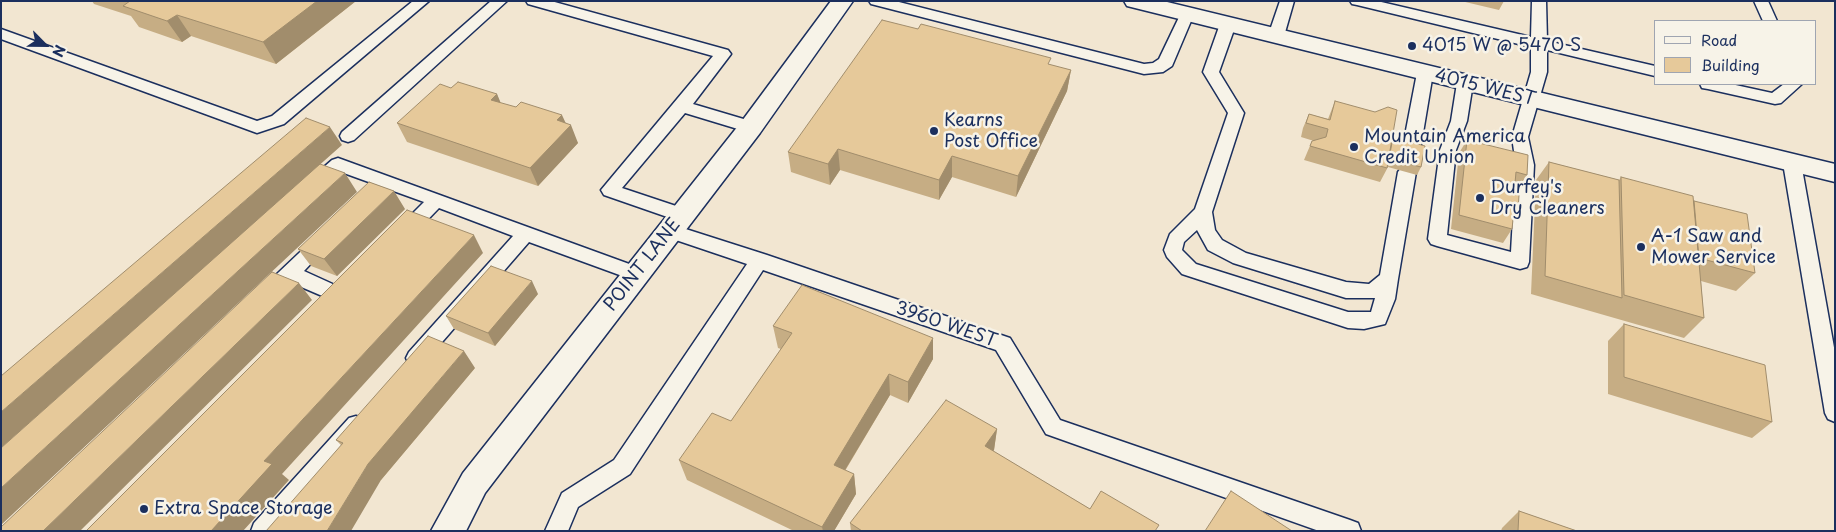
<!DOCTYPE html>
<style>
body{margin:0}
#map{position:relative;width:1836px;height:532px;overflow:hidden;background:#f2e6d1;font-family:"Playpen Sans",sans-serif}
canvas{display:block}
.frame{position:absolute;inset:0;border:2px solid #1b2f5e;pointer-events:none}
.legend{position:absolute;left:1654px;top:20px;width:162px;height:65px;box-sizing:border-box;background:#f7f3e8;border:1px solid #9fa5b1;margin:0;padding:6px 9px;list-style:none;font-size:15px;color:#1b2f5e}
.legend li{display:flex;align-items:center;gap:10px;height:25px}
.legend b{width:25px;border:1px solid #9fa5b1}
.north{position:absolute;left:20px;top:20px;width:50px;height:50px;-webkit-text-stroke:4px #f7f3e8;paint-order:stroke;rotate:113deg;font-size:14px;font-weight:700;line-height:20px;text-align:center;color:#1b2f5e}
.north::after{content:'';display:block;margin:auto;width:18px;height:22px;background:#1b2f5e;clip-path:polygon(50% 0,100% 100%,50% 72%,0 100%)}
</style>
<div id="map">
<canvas width="1836" height="532"></canvas>
<div class="frame"></div>
<ul class="legend">
<li><b style="height:6px;background:#f7f3e8"></b>Road</li>
<li><b style="height:14px;background:#e6c99a"></b>Building</li>
</ul>
<div class="north">N</div>
</div>
<script>
const ctx = document.querySelector('canvas').getContext('2d');
ctx.lineJoin = 'round';
const shape = rows => new Path2D(rows.map(r => 'M' + r).join(''));
function strokePath(path, color, width, dash) { ctx.strokeStyle = color; ctx.lineWidth = width; ctx.lineCap = dash ? 'butt' : 'round'; ctx.setLineDash(dash || []); ctx.stroke(path); }
function fillPath(path, color) { ctx.fillStyle = color; ctx.fill(path, 'evenodd'); }
function write(font, color, halo, rows, align = 'center') {
  ctx.font = font + ' "Playpen Sans",sans-serif'; ctx.lineWidth = 5; ctx.setLineDash([]); ctx.textBaseline = 'middle'; ctx.strokeStyle = halo; ctx.fillStyle = color; for (const [text, x, y, turn = 0] of rows) {
    ctx.save(); ctx.translate(x, y); ctx.rotate((+turn || 0) * Math.PI / 180); ctx.textAlign = isNaN(turn) ? turn : align; if (halo) ctx.strokeText(text, 0, 0); ctx.fillText(text, 0, 0); ctx.restore();
  }
}
const service = shape([
 [413,1,429,1,284,124,257,133,1,39,1,29,257,121,272,116,413,1],
 [491,1,507,1,354,140,348,142,342,140,340,136,342,132,491,1],
 [526,1,551,1,728,50,731,54,728,58,693,104,757,123,759,127,757,131,751,133,685,113,622,188,688,210,691,215,688,220,682,222,676,220,604,195,601,190,713,56,528,4,526,1],
 [869,1,895,1,1144,64,1153,63,1159,59,1182,11,1192,11,1194,14,1172,66,1163,72,1144,74,871,4,869,1],
 [1280,1,1294,1,1284,36,1281,39,1276,41,1271,39,1268,36,1280,1],
 [1350,1,1377,1,1531,37,1532,1,1546,1,1547,41,1655,66,1655,76,1547,50,1547,72,1528,137,1534,165,1529,262,1527,267,1520,269,1437,246,1431,244,1428,239,1440,150,1451,121,1457,83,1459,79,1465,78,1471,79,1473,83,1467,121,1456,150,1447,235,1511,252,1516,165,1512,137,1531,72,1531,47,1357,5,1352,4,1350,1],
 [1754,1,1768,1,1777,21,1763,21,1754,1],
 [1228,19,1233,21,1236,24,1219,72,1244,113,1212,212,1215,230,1222,240,1246,253,1346,282,1369,284,1380,275,1398,172,1401,168,1407,166,1413,168,1416,172,1398,279,1395,299,1385,324,1364,329,1348,328,1182,274,1167,257,1164,250,1170,234,1195,209,1228,113,1203,72,1220,24,1223,21,1228,19],
 [1197,230,1208,250,1233,263,1346,298,1375,298,1371,312,1348,312,1196,264,1182,250,1184,242,1197,230],
 [1425,68,1431,69,1433,73,1420,151,1417,155,1411,157,1405,155,1402,151,1417,73,1419,69,1425,68],
 [1700,84,1731,84,1772,93,1784,84,1802,84,1781,103,1775,104,1708,89,1702,88,1700,84],
 [1792,157,1798,159,1801,163,1835,353,1835,422,1828,419,1825,413,1783,163,1786,159,1792,157],
 [338,158,643,269,645,274,643,279,636,281,529,242,423,364,416,366,409,364,406,358,409,352,513,236,439,208,410,238,404,240,398,238,395,233,398,228,424,202,341,172,320,191,314,192,308,191,305,186,308,181,332,160,338,158],
 [670,224,767,255,1010,338,1060,420,1350,520,1358,523,1361,531,1319,531,1046,434,996,350,763,270,630,474,578,507,568,531,545,531,562,493,614,460,747,264,664,236,661,231,664,226,670,224],
 [323,234,329,236,332,241,304,271,348,291,351,296,348,301,341,304,292,283,274,300,267,303,260,300,257,295,260,290,317,236,323,234],
 [356,416,363,418,367,425,363,432,277,531,251,531,254,523,349,418,356,416]
]);
const minor = shape([
 [831,1,853,1,760,133,485,493,466,531,431,531,463,473,742,121,831,1]
]);
const tertiary = shape([
 [1124,1,1163,1,1835,164,1835,182,1127,6,1124,1]
]);
const wall = shape([
 [92,1,356,1,276,64,191,36,182,42,139,27,131,16,94,4],
 [1461,1,1504,1,1499,10],
 [1050,65,1071,70,1067,91,1016,197,952,177,939,200,840,170,830,185,791,172,788,152],
 [451,88,497,94,500,103,565,123,578,143,538,186,407,142,397,123],
 [1335,101,1393,137,1421,167,1417,175,1388,167,1380,182,1304,160,1312,141,1314,141,1301,137,1303,128,1309,114,1328,119],
 [1467,140,1527,175,1518,189,1514,188,1514,194,1518,212,1513,219,1512,229,1503,243,1451,229,1459,153],
 [1549,162,1619,180,1621,177,1694,201,1755,273,1736,291,1701,281,1704,318,1684,338,1531,294,1536,180],
 [405,209,337,276,311,266,298,249],
 [538,294,495,346,454,329,446,316],
 [1624,324,1772,422,1752,438,1608,394,1608,341],
 [773,326,933,359,908,403,890,395,845,471,854,474,856,494,834,531,794,531,687,480,679,460,731,421,781,349,778,348],
 [475,368,381,480,341,445,336,440],
 [997,429,994,450,993,451,1090,509,1156,531,851,531,850,523],
 [1519,511,1577,531,1501,531,1502,528]
]);
const shadedWall = shape([
 [317,1,356,1,276,64,263,42],
 [177,15,191,36,182,42,167,21],
 [1071,70,1067,91,1016,197,1018,176],
 [497,94,505,113,491,100],
 [562,115,568,128,571,125,578,143,538,186,530,168,557,120],
 [330,127,342,145,1,448,1,412],
 [838,149,840,170,830,185,828,164],
 [952,156,952,177,939,200,939,180],
 [345,173,357,192,1,525,1,488],
 [394,191,405,209,337,276,324,259],
 [474,235,483,253,282,474,289,480,243,531,211,531,264,461],
 [532,281,538,294,495,346,488,333],
 [299,283,312,300,80,531,43,531],
 [933,338,933,359,908,403,908,382],
 [464,351,475,368,381,480,351,531,327,531,368,464],
 [889,374,890,395,836,485,834,465],
 [997,429,994,450,983,466,985,446],
 [854,474,856,494,834,531,823,531,822,527]
]);
const building = shape([
 [130,1,317,1,263,42,177,15,167,21,123,6,130,1],
 [882,20,918,29,921,24,1051,58,1048,64,1071,70,1018,176,952,156,939,180,838,149,828,164,788,152,882,20],
 [458,82,497,94,491,100,516,107,521,102,562,115,557,120,571,125,530,168,397,123,440,84,451,88,458,82],
 [1335,101,1375,112,1388,107,1397,110,1387,168,1310,146,1312,141,1326,137,1328,129,1306,123,1309,114,1330,120,1335,101],
 [306,118,330,127,1,412,1,376,306,118],
 [1393,137,1425,146,1421,167,1389,159,1393,137],
 [1467,140,1528,155,1527,175,1516,172,1514,194,1519,195,1518,212,1514,210,1512,229,1459,215,1467,140],
 [1549,162,1619,180,1622,298,1545,276,1549,162],
 [320,164,345,173,1,488,1,448,320,164],
 [1621,177,1693,196,1704,318,1624,295,1621,177],
 [369,182,394,191,324,259,298,249,369,182],
 [1694,201,1747,214,1755,273,1699,258,1694,201],
 [407,210,474,235,264,461,272,464,211,531,86,531,407,210],
 [491,266,532,281,488,333,446,316,491,266],
 [272,272,299,283,43,531,1,531,1,527,272,272],
 [802,285,933,338,908,382,889,374,834,465,854,474,822,527,679,460,712,413,731,421,792,333,773,326,802,285],
 [1624,324,1765,365,1772,422,1624,377,1624,324],
 [428,336,464,351,368,464,327,531,266,531,343,443,336,440,428,336],
 [946,400,997,429,985,446,1090,509,1101,491,1159,525,1155,531,862,531,850,523,946,400],
 [1231,491,1292,531,1205,531,1231,491],
 [1519,511,1577,531,1518,531,1519,511]
]);
const markers = [
 [1412,46,5,"#1b2f5e"],
 [934,131,5,"#1b2f5e"],
 [1354,147,5,"#1b2f5e"],
 [1480,198,5,"#1b2f5e"],
 [1641,247,5,"#1b2f5e"],
 [144,509,5,"#1b2f5e"]
];
const poiNames = [
 ["4015 W @ 5470 S",1422,46],
 ["Kearns",944,121],
 ["Post Office",944,142],
 ["Mountain America",1364,137],
 ["Credit Union",1364,158],
 ["Durfey's",1490,188],
 ["Dry Cleaners",1490,209],
 ["A-1 Saw and",1651,237],
 ["Mower Service",1651,258],
 ["Extra Space Storage",154,509]
];
const streetNames = [
 ["4015 WEST",1485,88,14],
 ["POINT LANE",643,265,-52],
 ["3960 WEST",946,325,19]
];
strokePath(service, '#1b2f5e', 3);
strokePath(minor, '#1b2f5e', 3);
strokePath(tertiary, '#1b2f5e', 3);
fillPath(service, '#f7f3e8');
fillPath(minor, '#f7f3e8');
fillPath(tertiary, '#f7f3e8');
fillPath(wall, '#c6ad84');
fillPath(shadedWall, '#a18d6c');
fillPath(building, '#e6c99a');
strokePath(building, '#a18d6c', 1);
for (const [x, y, r, color] of markers) { const dot = new Path2D(); dot.arc(x, y, r, 0, 2 * Math.PI); ctx.fillStyle = color; ctx.fill(dot); strokePath(dot, '#f7f3e8', 2); }
write('18px', '#1b2f5e', '#f7f3e8', poiNames, 'left');
write('18px', '#1b2f5e', '#f7f3e8', streetNames);
</script>
